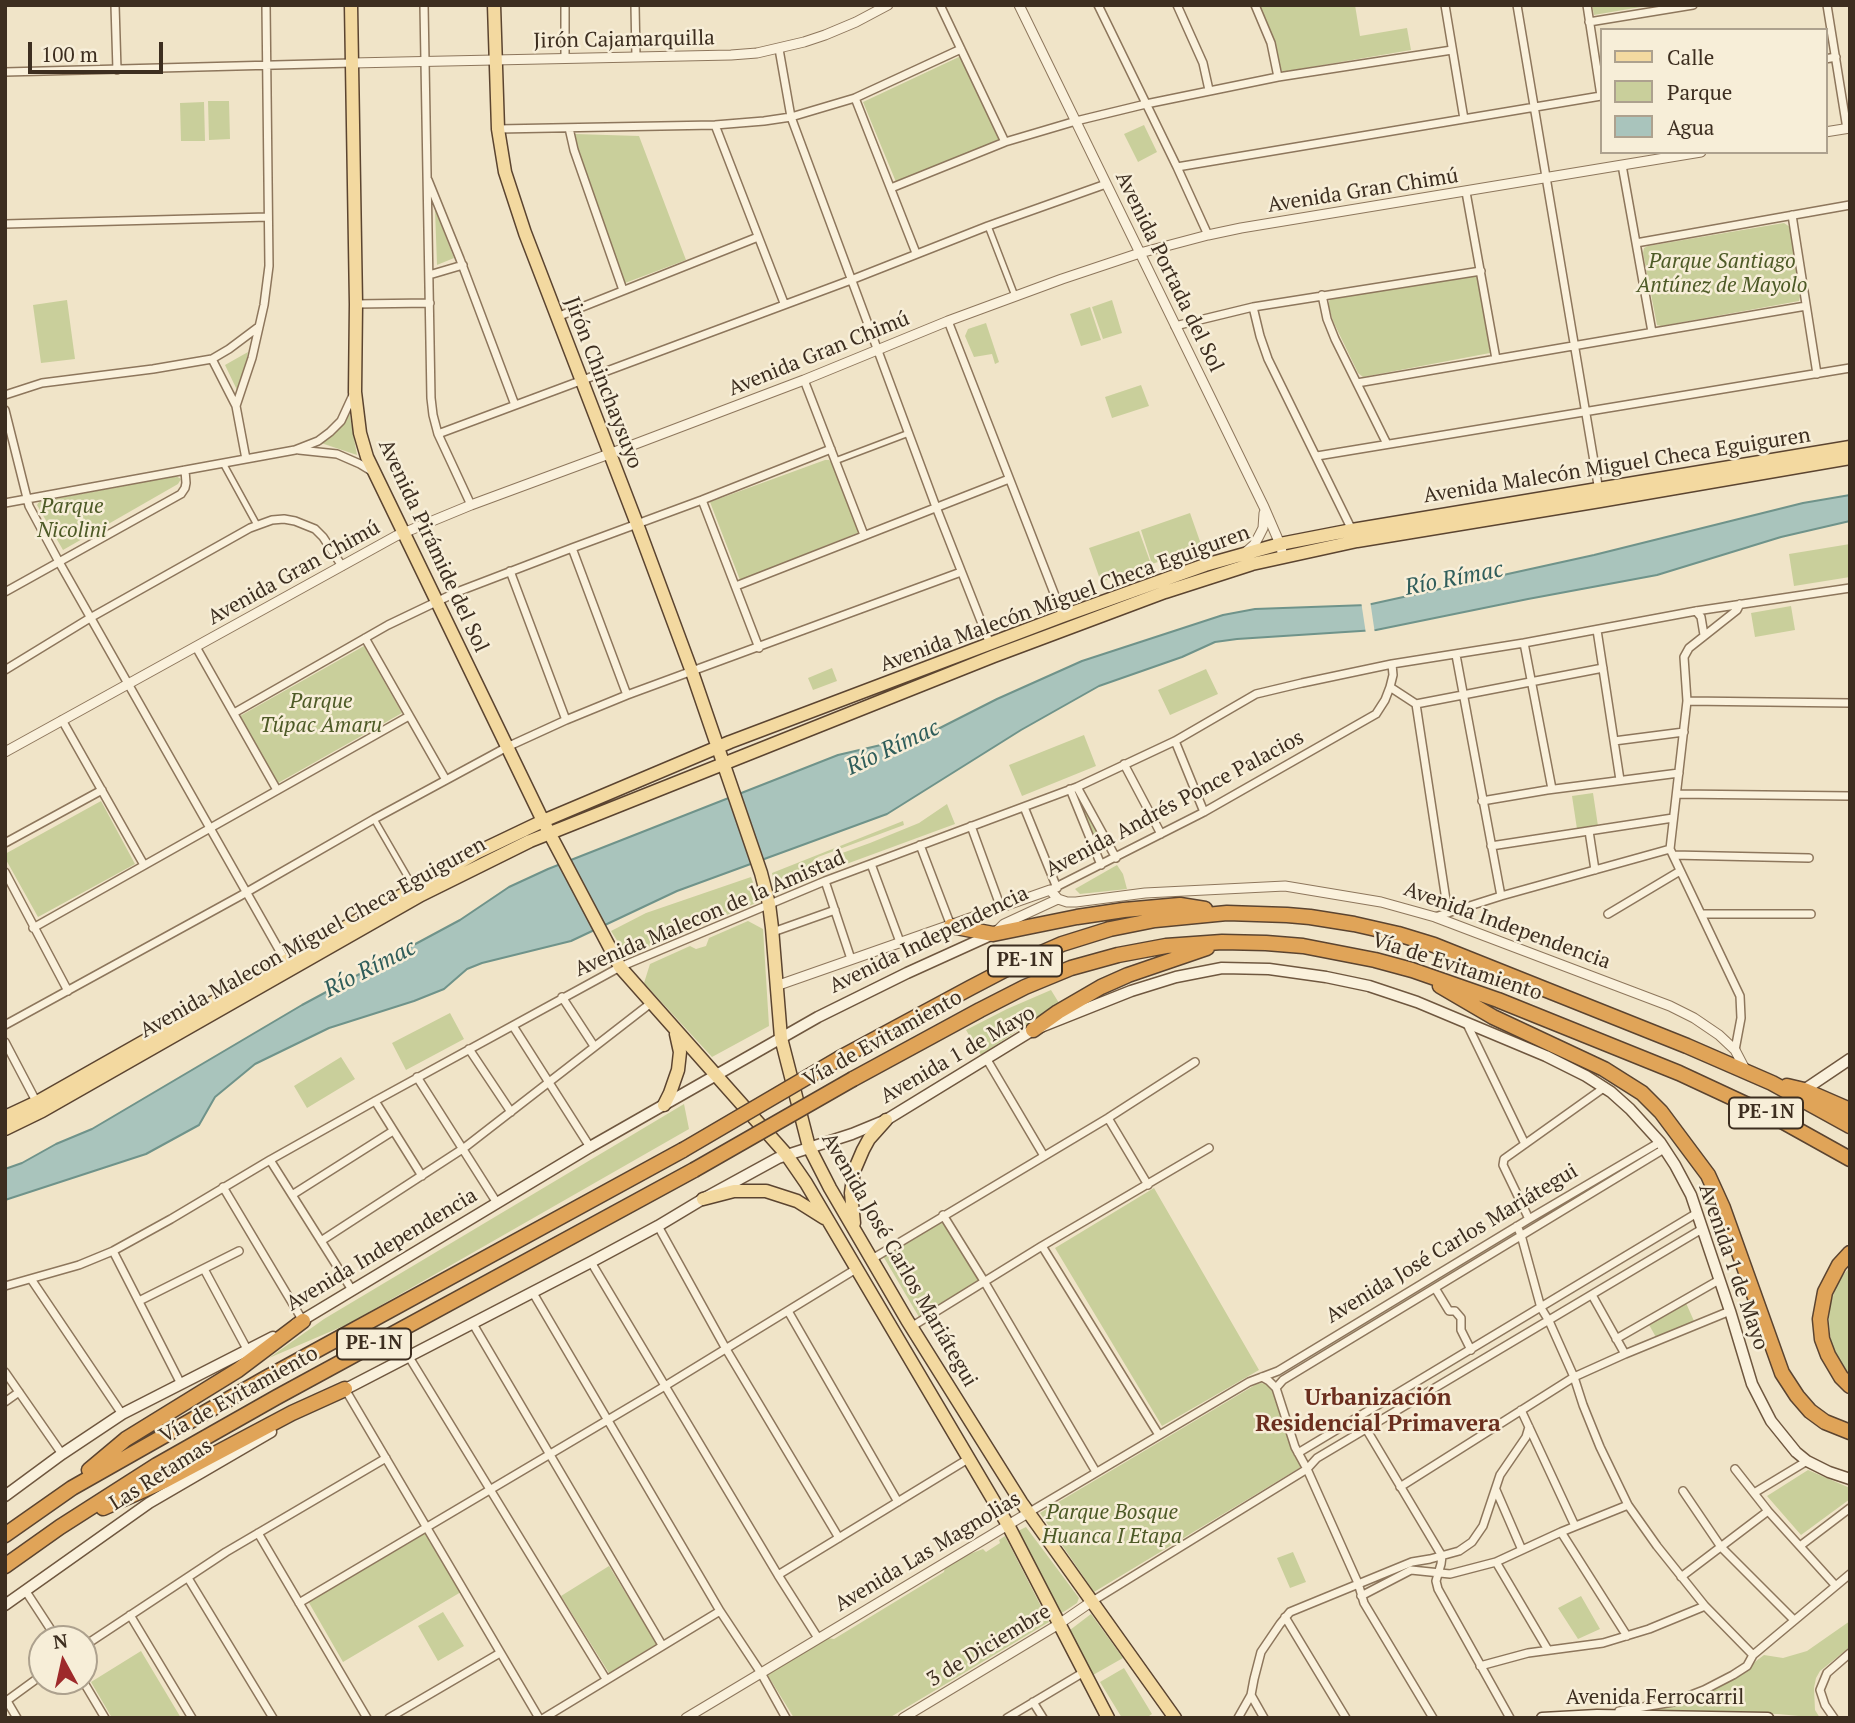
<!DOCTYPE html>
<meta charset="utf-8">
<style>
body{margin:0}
#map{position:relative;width:1855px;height:1723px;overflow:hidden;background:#f0e4c8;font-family:"PT Serif",serif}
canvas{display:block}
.frame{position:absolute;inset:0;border:7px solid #3d2e20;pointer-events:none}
.legend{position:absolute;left:1600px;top:28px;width:228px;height:126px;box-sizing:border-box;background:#f7eed8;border:2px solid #ada18e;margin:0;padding:9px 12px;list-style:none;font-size:21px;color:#3d2e20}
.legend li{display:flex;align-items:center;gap:14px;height:35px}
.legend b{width:35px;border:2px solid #ada18e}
.north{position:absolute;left:28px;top:1625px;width:70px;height:70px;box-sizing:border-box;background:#f7eed8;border:2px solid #ada18e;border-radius:50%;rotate:352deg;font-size:19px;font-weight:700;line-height:28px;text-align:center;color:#3d2e20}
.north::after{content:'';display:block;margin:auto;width:24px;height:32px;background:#9e2a2b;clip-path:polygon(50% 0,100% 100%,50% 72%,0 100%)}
.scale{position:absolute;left:28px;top:42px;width:135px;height:32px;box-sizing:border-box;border:4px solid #3d2e20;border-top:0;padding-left:9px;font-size:21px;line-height:24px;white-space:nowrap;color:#3d2e20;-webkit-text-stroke:5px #f7eed8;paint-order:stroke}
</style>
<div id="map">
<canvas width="1855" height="1723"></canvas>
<div class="frame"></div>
<ul class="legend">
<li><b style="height:9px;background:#f3d9a0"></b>Calle</li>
<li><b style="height:19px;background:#c9cf9b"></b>Parque</li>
<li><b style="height:19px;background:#a9c4bc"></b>Agua</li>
</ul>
<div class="north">N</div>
<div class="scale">100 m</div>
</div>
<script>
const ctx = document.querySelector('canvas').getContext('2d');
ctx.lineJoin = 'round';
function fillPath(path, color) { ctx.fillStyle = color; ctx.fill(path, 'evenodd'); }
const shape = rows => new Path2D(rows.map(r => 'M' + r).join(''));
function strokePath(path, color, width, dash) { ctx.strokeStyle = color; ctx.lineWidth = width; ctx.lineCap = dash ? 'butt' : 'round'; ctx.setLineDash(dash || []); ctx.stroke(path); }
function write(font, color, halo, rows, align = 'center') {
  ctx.font = font + ' "PT Serif",serif'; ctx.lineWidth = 5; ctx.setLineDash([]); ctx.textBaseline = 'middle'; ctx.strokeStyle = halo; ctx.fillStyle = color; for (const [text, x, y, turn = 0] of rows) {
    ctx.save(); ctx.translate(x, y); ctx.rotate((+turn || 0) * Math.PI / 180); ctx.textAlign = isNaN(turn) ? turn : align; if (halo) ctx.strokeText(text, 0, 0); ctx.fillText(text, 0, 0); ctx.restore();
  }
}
const green = shape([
 [1259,5,1355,5,1360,36,1407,28,1411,50,1282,72,1271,32],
 [1592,5,1652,5,1594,15],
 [961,56,1000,141,896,182,863,102],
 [208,101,229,101,230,139,209,140],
 [204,102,205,141,181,141,180,103],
 [1144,125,1157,152,1138,162,1124,134],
 [575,134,639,136,686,260,625,283,576,147],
 [435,209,454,258,437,265],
 [1784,223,1790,227,1800,297,1799,301,1661,326,1657,325,1643,253,1644,248,1648,246],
 [1473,276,1477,277,1479,280,1490,353,1363,377,1358,373,1333,321,1328,304,1330,299],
 [67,300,75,359,41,363,33,305],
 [1112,300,1122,333,1103,339,1092,307],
 [1090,307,1101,340,1081,346,1070,314],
 [986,323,999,362,995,364,992,354,974,357,965,336,968,329],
 [248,352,247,358,237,390,225,365],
 [1141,385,1149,406,1112,418,1105,397],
 [350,414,350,416,357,455,321,443],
 [825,460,829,460,831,462,860,532,740,580,710,502],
 [176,476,181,479,178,484,63,550,37,505,39,502],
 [1190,513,1202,547,1152,564,1141,530],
 [1139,531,1151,564,1101,582,1089,548],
 [1850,544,1850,577,1794,586,1789,554],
 [1791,606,1795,630,1755,637,1751,613],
 [364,646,402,713,278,783,240,716],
 [832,668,837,681,813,690,808,678],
 [1206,669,1218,694,1170,715,1158,690],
 [1084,735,1096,766,1022,796,1009,765],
 [1593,793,1598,826,1577,829,1572,796],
 [1079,796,1106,844,1105,847,1101,850,1098,850,1075,798],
 [101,801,135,864,38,917,5,858,5,854],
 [947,804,955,824,792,884,791,879,803,875,820,861,870,843,919,823],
 [903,821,904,825,818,857,801,871,781,879,783,886,774,882,772,873],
 [1117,865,1123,874,1127,889,1080,894,1075,889],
 [751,877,759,898,756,903,633,953,623,950,611,931,646,913],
 [748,921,763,929,769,1026,712,1057,644,983,650,964,690,946,696,949,706,946,709,938],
 [1051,990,1059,1003,981,1055,966,1030,1007,1009],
 [450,1013,464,1039,406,1070,392,1043],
 [341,1057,355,1079,307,1108,294,1086],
 [684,1104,689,1129,348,1324,269,1358,324,1319],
 [1154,1188,1259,1370,1162,1426,1055,1248],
 [943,1220,981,1281,919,1317,883,1256],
 [1850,1267,1850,1378,1840,1365,1833,1350,1830,1335,1829,1319,1830,1304,1839,1280],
 [1686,1303,1694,1321,1657,1339,1648,1323],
 [1261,1383,1267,1384,1272,1390,1292,1448,1301,1467,1094,1592,1040,1513,1255,1385],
 [1808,1470,1850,1488,1850,1499,1801,1535,1767,1496],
 [1026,1527,1079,1598,1077,1603,1065,1611,1061,1613,1018,1531],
 [425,1533,461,1592,343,1662,308,1601],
 [1005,1536,1049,1622,889,1718,794,1718,767,1674,827,1638,834,1639,944,1572,945,1567,964,1556,983,1549,986,1552,1000,1543,999,1540],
 [1293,1552,1306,1582,1290,1588,1277,1558],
 [609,1566,657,1644,609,1673,561,1596],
 [1581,1596,1600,1629,1578,1639,1558,1608],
 [443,1612,464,1646,438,1661,418,1626],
 [1091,1614,1123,1658,1093,1675,1070,1630],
 [1850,1621,1850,1647,1820,1671,1816,1678,1814,1688,1815,1710,1820,1718,1778,1714,1628,1712,1687,1703,1730,1681,1764,1655,1783,1658,1807,1651],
 [141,1651,181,1718,112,1718,91,1682],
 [1124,1668,1152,1714,1146,1718,1122,1718,1100,1682]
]);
const water = shape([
 [1850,495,1850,521,1781,537,1657,575,1528,599,1376,630,1237,639,1215,642,1182,657,1099,686,1021,730,887,814,677,891,571,941,482,963,467,969,444,989,414,1001,329,1028,255,1064,215,1097,199,1125,146,1154,5,1200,5,1169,22,1163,56,1144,92,1129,302,1005,460,920,509,887,548,869,838,755,928,734,997,699,1082,661,1223,615,1255,609,1367,605,1594,555,1803,503,1850,495]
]);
const pier = shape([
 [1370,600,1375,634,1366,634,1361,601]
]);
const pedestrian = shape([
 [988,226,1015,296],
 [835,461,909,433],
 [223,463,257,525],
 [374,819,414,888]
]);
const minor = shape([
 [115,5,117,70],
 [424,5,431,398,433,415,438,434,471,505],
 [565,5,565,58],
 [635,5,636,57],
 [940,5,1005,142],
 [1098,5,1177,167,1208,235],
 [1177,5,1203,63,1209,90],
 [1255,5,1271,43,1278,77],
 [1445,5,1464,119],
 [1517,5,1599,491],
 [1587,5,1601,96],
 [1827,5,1847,129],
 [1589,22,1693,5],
 [779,49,791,117,936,507,990,644],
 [1825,59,1836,57],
 [5,72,352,63],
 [855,98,916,253],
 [715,125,784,303],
 [569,128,574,150,623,290],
 [498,129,715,125,764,121,791,117,855,98,961,49],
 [1622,165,1652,332],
 [1177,167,1601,96],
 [428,180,460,259,515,405],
 [891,188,1005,142,1076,121,1146,104,1278,77,1452,50],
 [1466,192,1496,359],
 [1792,215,1817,374],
 [5,224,268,217],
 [1636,243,1850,205],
 [429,275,463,265],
 [1322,295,1327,319,1335,339,1387,444],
 [356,304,430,303],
 [1253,307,1260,336,1268,359,1352,530],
 [557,317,758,237],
 [948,321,1063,616],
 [1175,326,1253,307,1481,271],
 [212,359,236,406],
 [804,380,864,535],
 [1357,383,1806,306],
 [5,395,42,383,153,369,212,359,229,349,257,328],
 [5,410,29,506,59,562,286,962],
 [438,434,851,280,988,226,1106,184],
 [299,450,337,454,360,464,373,472],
 [1317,456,1850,368],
 [246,459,236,406,252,358,264,305,269,266,266,5],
 [702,500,759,648],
 [5,503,295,450,318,441,330,432,341,421,353,395],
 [572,548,627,695],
 [510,571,566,720],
 [736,586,1009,479],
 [5,592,181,494,185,488,186,483,185,470],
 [1696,611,1701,617,1704,635],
 [1597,630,1620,780],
 [365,638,446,780],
 [1524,643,1552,789],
 [196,647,277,790],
 [1456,655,1501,896],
 [5,670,90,618,250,528,272,520,284,519,295,521,315,529,323,537,342,566],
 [1390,687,1416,704,1448,913],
 [1687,701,1850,703],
 [1416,704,1603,668],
 [234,713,388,625,457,592,572,548,702,500,831,449],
 [62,720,144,865],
 [1175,741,1204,812],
 [1614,741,1684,732],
 [1124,764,1161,834],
 [1077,787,1116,858],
 [1070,789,1101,865],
 [1677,794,1850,796],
 [1482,801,1547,790,1679,773],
 [1024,807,1057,888],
 [971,826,1001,908],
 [1589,831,1595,870],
 [5,843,102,790],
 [920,845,951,926],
 [1491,846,1673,818],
 [1673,855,1809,858],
 [871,864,900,942],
 [5,872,68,991],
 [825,881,851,959],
 [1050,890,1204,812,1376,714,1385,700,1390,687,1393,675,1392,664],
 [1608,914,1680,871],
 [1701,914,1811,914],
 [1435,917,1501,896,1670,849],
 [33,928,409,716],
 [773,932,835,910],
 [562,997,594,1046],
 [1466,1022,1525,1144],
 [5,1025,240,896,374,819,507,747,566,720,627,695,961,572],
 [513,1026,590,1147],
 [5,1042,37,1103],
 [469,1049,511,1112],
 [1735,1050,1741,1018,1740,996,1670,849,1687,701,1684,657,1689,648,1737,610,1740,604],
 [986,1058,1044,1156],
 [417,1077,497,1203],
 [375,1101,422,1176],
 [1108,1118,1148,1185],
 [270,1160,352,1290],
 [223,1187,303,1321],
 [292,1195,393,1131],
 [943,1215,984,1281,1096,1472],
 [1529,1219,1503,1165,1504,1159,1605,1087],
 [658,1226,726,1349,839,1538],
 [1517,1226,1521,1235,1541,1308,1549,1321,1574,1377,1583,1405,1600,1447,1628,1505,1657,1546,1705,1606,1753,1655],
 [321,1241,464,1148,651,1003],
 [1042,1246,1159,1435],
 [113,1251,181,1384],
 [872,1259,1108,1118,1195,1062],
 [591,1262,778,1575,818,1638],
 [204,1269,248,1351],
 [31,1279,122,1414],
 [5,1286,79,1265,113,1251,171,1219,270,1160,375,1101,620,967,825,881,1077,787,1175,741,1256,694,1302,683,1392,664,1524,643,1696,611,1850,588],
 [1435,1288,1449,1311,1455,1311,1461,1318,1461,1330,1471,1350],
 [533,1293,720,1611,761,1673,786,1718],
 [1592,1295,1625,1354],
 [139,1301,239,1251],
 [788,1311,898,1502],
 [473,1324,662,1645],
 [911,1327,1042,1246,1209,1148],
 [1616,1339,1719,1280],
 [409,1357,606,1679],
 [5,1372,62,1454],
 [1262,1377,1269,1381,1276,1388,1295,1447,1307,1469,1358,1583,1364,1603,1433,1718],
 [1276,1388,1283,1380,1664,1149],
 [345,1389,539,1718],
 [5,1402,19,1392],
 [1521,1410,1575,1526],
 [1359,1417,1442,1556,1441,1564,1436,1581,1438,1589,1510,1718],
 [1298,1453,1697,1213],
 [1735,1469,1768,1511,1835,1585],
 [1400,1487,1574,1377,1625,1354,1730,1311],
 [1496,1490,1522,1550],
 [1683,1491,1721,1547,1794,1620],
 [1754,1493,1807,1461],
 [1028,1513,1249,1382,1278,1371,1529,1219,1660,1142],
 [1561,1532,1627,1636],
 [258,1533,367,1718],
 [1800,1546,1850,1508],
 [1496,1562,1548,1650],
 [778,1575,968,1459],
 [1681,1577,1768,1511],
 [188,1578,273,1718],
 [25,1590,57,1639],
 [1361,1596,1411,1570,1450,1574,1496,1562,1561,1532,1628,1505],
 [1091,1602,1307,1469,1317,1458,1702,1229],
 [299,1603,665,1386,856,1269],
 [130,1615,192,1718],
 [1285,1617,1346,1718],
 [84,1646,226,1552,386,1458],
 [1480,1666,1528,1653,1603,1643,1649,1629,1705,1606],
 [83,1681,105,1718],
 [1251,1695,1264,1718],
 [7,1701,17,1718],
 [5,1702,42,1675],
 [1033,1702,1043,1718],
 [1619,1711,1673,1702,1704,1690,1733,1675,1747,1666,1753,1655,1850,1574],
 [389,1718,500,1653],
 [544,1718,720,1611],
 [1007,1718,1084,1672],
 [1238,1718,1251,1695,1254,1679,1261,1652,1280,1624,1290,1612,1412,1562,1430,1559,1459,1551,1472,1542,1483,1526,1500,1475,1526,1437,1529,1427],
 [1834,1718,1825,1705,1820,1690,1827,1673,1850,1653]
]);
const tertiary = shape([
 [1019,5,1264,507,1280,544,1283,556],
 [352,63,731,55,757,53,804,42,825,35,856,22,888,5],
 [1825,132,1850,128],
 [1246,552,1254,545,1259,536,1263,528,1264,513],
 [5,752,396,536,471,505,609,454,804,380,948,321,1062,279,1140,253,1208,235,1241,228,1701,152],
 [996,932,1004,924,1058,899],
 [776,986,1050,890,1058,899,1067,902,1076,902,1145,893,1285,886,1381,902,1435,917,1670,1006,1694,1018,1719,1035,1735,1050,1746,1071],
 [686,1718,1028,1513],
 [903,1718,1059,1624,1091,1602]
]);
const secondary = shape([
 [1804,1090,1850,1059],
 [296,1324,590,1147,818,1017,907,973,993,934],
 [340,1392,591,1262,658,1226,703,1199,778,1158,852,1134,886,1120,1033,1030,1131,991,1176,977,1222,968,1269,969,1326,977,1369,986,1417,1002,1546,1056,1586,1076,1611,1092,1630,1109,1660,1142,1675,1165,1691,1195,1730,1311,1752,1384,1771,1421,1796,1452,1807,1461,1829,1472,1850,1479],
 [5,1496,62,1454,122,1414,273,1337],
 [5,1605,149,1503,271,1432],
 [1542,1718,1597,1715,1768,1718]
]);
const primary = shape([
 [351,5,356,304,355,392,360,433,367,457,543,821,620,967,786,1154,806,1183,1008,1525,1108,1718],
 [494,5,498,129,505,172,525,233,637,524,692,672,761,873,769,904,772,928,781,1038,809,1147,830,1188,907,1320,1021,1502,1175,1718],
 [664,1105,670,1093,678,1070,680,1052,676,1034],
 [5,1117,37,1102,478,852,543,821,730,742,1063,616,1205,565,1280,544,1352,530,1850,447],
 [5,1129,42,1111,421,895,530,841,994,656,1165,592,1252,564,1357,541,1600,501,1850,458],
 [703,1199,734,1191,766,1191,797,1201,824,1218],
 [854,1223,851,1193,854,1171,863,1150,869,1139,886,1120]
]);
const motorway = shape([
 [951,926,993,934,1077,917,1124,910,1180,905,1205,909],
 [1440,986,1493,1017,1604,1069,1642,1093,1661,1112,1708,1175,1723,1208,1782,1373,1797,1396,1810,1411,1825,1422,1850,1432],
 [1033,1030,1058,1012,1101,987,1128,975,1207,948],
 [840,1058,970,988,1014,965,1062,944,1110,929,1155,920,1227,913,1287,915,1310,917,1354,924,1398,934,1434,945,1687,1046,1772,1083,1850,1126],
 [853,1079,980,1010,1025,987,1071,968,1118,955,1166,946,1222,942,1266,943,1303,946,1375,960,1412,970,1498,1000,1679,1073,1780,1120,1850,1159],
 [1787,1086,1804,1090,1850,1110],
 [1850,1253,1839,1265,1825,1292,1820,1319,1822,1339,1828,1355,1841,1377,1850,1386],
 [89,1470,126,1439,238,1370,303,1321],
 [103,1508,164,1481,292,1413,345,1389],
 [5,1535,72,1488,266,1378,683,1150],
 [5,1566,60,1527,157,1465,277,1397,694,1170]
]);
const motorwayBridge = shape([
 [683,1150,840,1058],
 [694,1170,853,1079]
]);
const shields = [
 [1025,961,74],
 [1766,1113,74],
 [374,1344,74]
];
const shieldNames = [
 ["PE-1N",1025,961],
 ["PE-1N",1766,1113],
 ["PE-1N",374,1344]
];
const streetNames = [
 ["Jirón Cajamarquilla",624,40,-1],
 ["Avenida Gran Chimú",1363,191,-9],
 ["Avenida Portada del Sol",1169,272,64],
 ["Avenida Gran Chimú",819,354,-22],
 ["Jirón Chinchaysuyo",603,383,69],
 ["Avenida Malecón Miguel Checa Eguiguren",1617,466,-9],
 ["Avenida Pirámide del Sol",433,546,65],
 ["Avenida Gran Chimú",294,573,-29],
 ["Avenida Malecón Miguel Checa Eguiguren",1065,599,-20],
 ["Avenida Andrés Ponce Palacios",1175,804,-28],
 ["Avenida Malecon de la Amistad",710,914,-23],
 ["Avenida Independencia",1507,926,20],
 ["Avenida Malecon Miguel Checa Eguiguren",313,938,-29],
 ["Avenida Independencia",929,940,-26],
 ["Vía de Evitamiento",1457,967,18],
 ["Vía de Evitamiento",883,1039,-29],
 ["Avenida 1 de Mayo",958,1055,-30],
 ["Avenida José Carlos Mariátegui",1452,1244,-31],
 ["Avenida Independencia",382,1250,-31],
 ["Avenida José Carlos Mariátegui",899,1260,60],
 ["Avenida 1 de Mayo",1733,1267,71],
 ["Vía de Evitamiento",239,1395,-29],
 ["Las Retamas",161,1475,-32],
 ["Avenida Las Magnolias",928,1552,-31],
 ["3 de Diciembre",989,1646,-31],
 ["Avenida Ferrocarril",1655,1698]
];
const parkNames = [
 ["Parque Santiago",1722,262],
 ["Antúnez de Mayolo",1722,286],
 ["Parque",72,507],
 ["Nicolini",72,531],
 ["Parque",321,702],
 ["Túpac Amaru",321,726],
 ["Parque Bosque",1112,1513],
 ["Huanca I Etapa",1112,1537]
];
const waterNames = [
 ["Río Rímac",1454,579,-11],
 ["Río Rímac",893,748,-25],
 ["Río Rímac",370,969,-27]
];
const neighbourhoodNames = [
 ["Urbanización",1378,1398],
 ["Residencial Primavera",1378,1424]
];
fillPath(green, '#c9cf9b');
fillPath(water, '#a9c4bc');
strokePath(water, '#6f938a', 2);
fillPath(pier, '#f0e4c8');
strokePath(pedestrian, '#8d765c', 8);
strokePath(minor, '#8d765c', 10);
strokePath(tertiary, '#8d765c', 11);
strokePath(secondary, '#6f573f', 13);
strokePath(primary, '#5b4430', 15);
strokePath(motorway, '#5b4430', 17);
strokePath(pedestrian, '#faf1dc', 5);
strokePath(minor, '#faf1dc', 7);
strokePath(tertiary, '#faf1dc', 9);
strokePath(secondary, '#faf1dc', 10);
strokePath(primary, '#f3d9a0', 12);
strokePath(motorway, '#e0a458', 14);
strokePath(motorwayBridge, '#5b4430', 17, []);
strokePath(motorwayBridge, '#e0a458', 14);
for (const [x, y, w] of shields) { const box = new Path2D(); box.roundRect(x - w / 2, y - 15.5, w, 31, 5); ctx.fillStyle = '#f7eed8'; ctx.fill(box); strokePath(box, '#3d2e20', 2); }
write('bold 19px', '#3d2e20', null, shieldNames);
write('21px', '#3d2e20', '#f7eed8', streetNames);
write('italic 21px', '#4d5a26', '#f7eed8', parkNames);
write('italic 23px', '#2f5d5a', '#f7eed8', waterNames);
write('bold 23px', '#6b2e1e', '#f7eed8', neighbourhoodNames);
</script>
